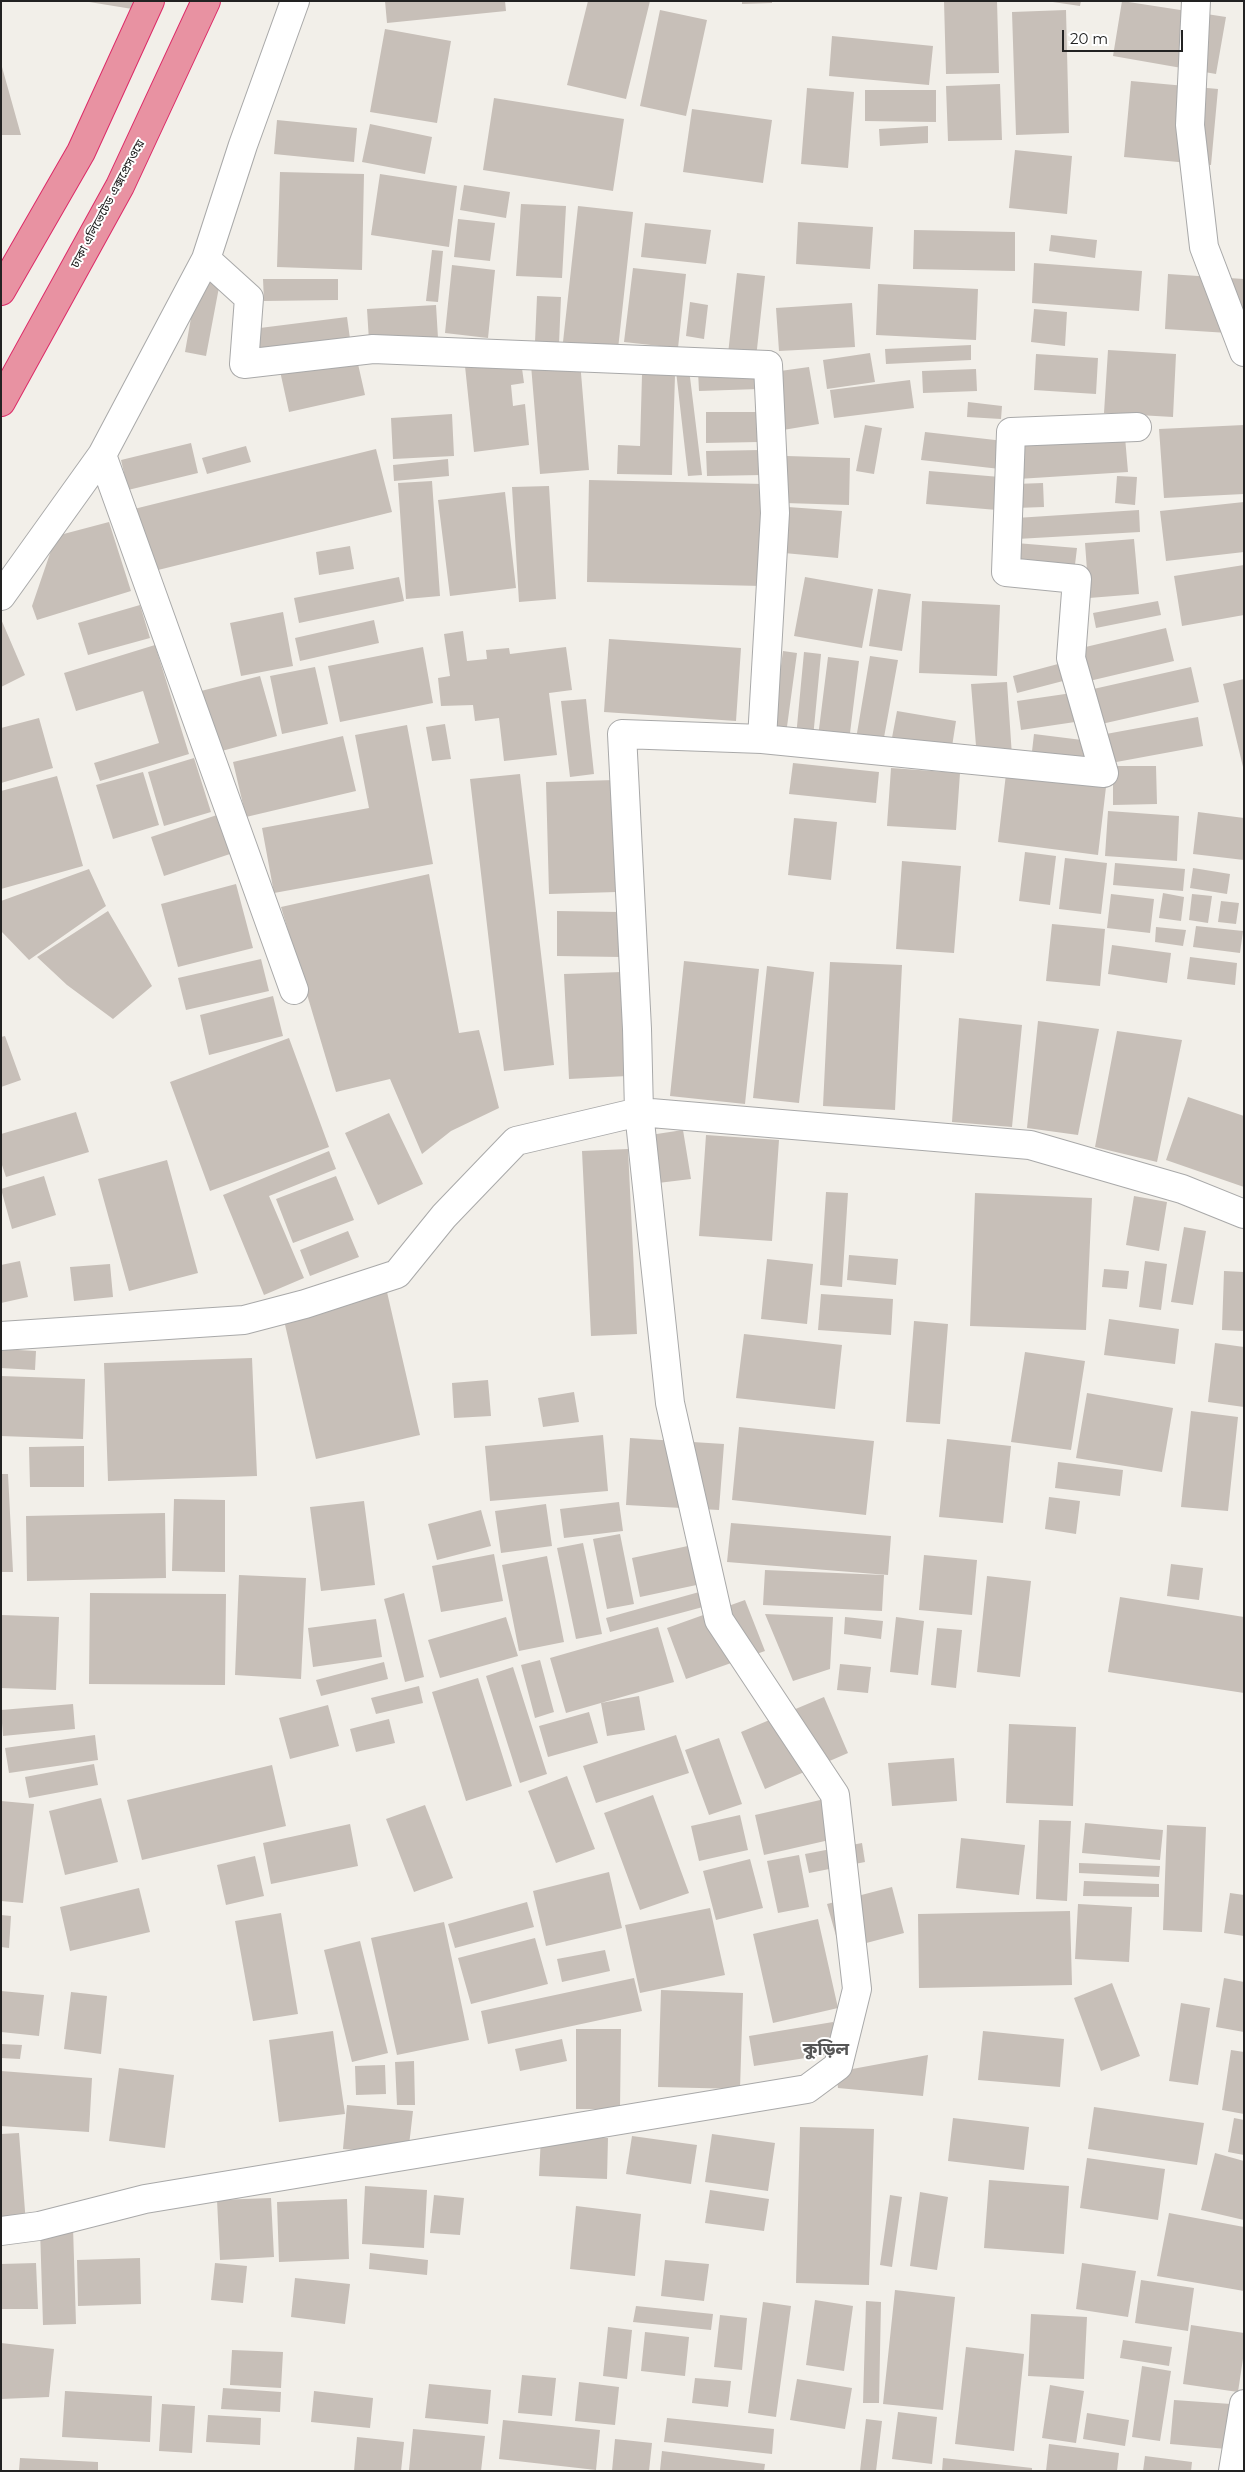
<!DOCTYPE html>
<meta charset="utf-8">
<style>
body{margin:0}
#map{position:relative;width:1245px;height:2472px;overflow:hidden;background:#f2efe9;font-family:Montserrat,sans-serif}
canvas{display:block}
.frame{position:absolute;inset:0;border:2px solid #222;pointer-events:none}
.scale{position:absolute;left:1062px;top:30px;width:121px;height:22px;box-sizing:border-box;border:2px solid #222;border-top:0;padding-left:6px;font-size:15px;line-height:18px;white-space:nowrap;color:#222;-webkit-text-stroke:4px #fff;paint-order:stroke}
</style>
<div id="map">
<canvas width="1245" height="2472"></canvas>
<div class="frame"></div>
<div class="scale">20 m</div>
</div>
<script>
const ctx = document.querySelector('canvas').getContext('2d');
ctx.lineJoin = 'round';
function fillPath(path, color) { ctx.fillStyle = color; ctx.fill(path, 'evenodd'); }
const shape = rows => new Path2D(rows.map(r => 'M' + r).join(''));
function strokePath(path, color, width, dash) { ctx.strokeStyle = color; ctx.lineWidth = width; ctx.lineCap = dash ? 'butt' : 'round'; ctx.setLineDash(dash || []); ctx.stroke(path); }
function write(font, color, halo, rows, align = 'center') {
  ctx.font = font + ' Montserrat,"Noto Sans Bengali",sans-serif'; ctx.lineWidth = 4; ctx.setLineDash([]); ctx.textBaseline = 'middle'; ctx.strokeStyle = halo; ctx.fillStyle = color; for (const [text, x, y, turn = 0] of rows) {
    ctx.save(); ctx.translate(x, y); ctx.rotate((+turn || 0) * Math.PI / 180); ctx.textAlign = isNaN(turn) ? turn : align; if (halo) ctx.strokeText(text, 0, 0); ctx.fillText(text, 0, 0); ctx.restore();
  }
}
const building = shape([
 [83,1,159,1,157,13],
 [385,1,505,1,506,11,387,23],
 [588,1,650,1,626,99,567,85],
 [742,1,772,1,772,3,742,4],
 [944,1,997,1,999,73,946,74],
 [1046,1,1081,1,1080,6],
 [1122,1,1226,17,1216,74,1113,56],
 [660,10,707,20,686,116,640,106],
 [1066,10,1069,133,1016,135,1012,12],
 [385,29,451,41,437,123,370,112],
 [832,36,933,46,929,85,829,76],
 [1,67,2,67,21,135,1,135],
 [1131,81,1218,89,1211,165,1124,157],
 [1000,84,1002,140,948,141,946,86],
 [807,88,854,92,848,168,801,164],
 [865,90,936,90,936,122,865,121],
 [494,98,624,119,613,191,483,170],
 [692,109,772,120,763,183,683,172],
 [277,120,357,128,354,162,274,154],
 [370,124,432,137,425,174,362,162],
 [928,126,928,143,880,146,879,129],
 [1015,150,1072,156,1067,214,1009,208],
 [280,172,364,174,362,270,277,267],
 [380,174,457,186,449,247,371,235],
 [464,185,510,192,506,218,460,210],
 [521,204,566,206,562,278,516,276],
 [578,206,633,212,618,349,563,342],
 [458,219,495,223,490,261,454,257],
 [798,222,873,227,870,269,796,264],
 [645,223,711,230,706,264,641,257],
 [914,230,1015,232,1015,271,913,269],
 [1051,235,1097,240,1095,258,1049,251],
 [432,250,443,251,438,302,426,301],
 [1034,263,1142,271,1139,311,1032,303],
 [452,265,495,270,488,338,445,333],
 [633,268,686,274,678,348,624,342],
 [737,273,765,276,756,358,728,354],
 [1168,274,1244,279,1244,334,1165,329],
 [198,278,220,282,206,356,185,352],
 [263,279,338,279,338,300,264,301],
 [878,284,978,289,976,340,876,335],
 [537,296,561,297,559,344,535,342],
 [690,302,708,305,704,339,686,336],
 [852,303,855,347,779,351,776,308],
 [436,305,438,338,369,341,367,309],
 [1034,309,1067,312,1065,346,1031,342],
 [347,317,351,346,257,359,252,329],
 [971,345,971,360,886,364,885,349],
 [1108,350,1176,354,1173,417,1104,413],
 [870,353,875,382,827,389,823,360],
 [1036,354,1098,358,1096,394,1034,390],
 [356,355,365,395,289,412,280,371],
 [521,361,524,383,511,385,513,406,525,404,529,445,474,452,465,366],
 [580,361,589,470,540,474,531,365],
 [809,367,819,424,783,430,773,372],
 [689,369,702,475,688,476,676,371],
 [758,369,759,389,699,391,698,371],
 [976,369,977,391,923,393,922,371],
 [642,375,675,375,672,475,617,474,618,445,640,446],
 [910,380,914,408,834,418,830,390],
 [968,402,1002,406,1001,419,967,417],
 [706,412,759,412,759,442,706,443],
 [452,414,454,456,393,459,391,418],
 [865,425,882,428,874,474,856,471],
 [1244,425,1244,494,1164,498,1159,429],
 [925,432,1004,441,1000,469,921,460],
 [1125,437,1128,472,1018,479,1016,444],
 [191,443,198,473,128,490,121,460],
 [246,446,251,462,207,474,202,458],
 [376,449,392,512,150,572,134,509],
 [761,450,762,475,707,476,706,451],
 [787,456,850,458,849,505,785,503],
 [448,459,449,476,394,481,393,465],
 [929,471,1000,477,997,510,926,504],
 [1117,476,1137,477,1135,505,1115,503],
 [589,480,764,484,762,586,587,582],
 [432,481,440,596,406,599,398,483],
 [1043,483,1044,507,1015,508,1015,484],
 [549,486,556,599,519,602,512,487],
 [505,492,516,588,450,596,438,500],
 [1244,502,1244,552,1166,561,1160,511],
 [788,507,842,511,838,558,784,553],
 [1139,510,1140,532,1017,539,1016,518],
 [109,522,131,591,37,620,32,606,56,536],
 [1134,539,1139,594,1089,598,1085,543],
 [1016,543,1077,548,1074,573,1013,567],
 [350,546,354,569,319,575,316,552],
 [1244,565,1244,615,1182,626,1174,576],
 [399,577,404,601,299,623,294,598],
 [805,577,873,589,862,648,794,636],
 [878,589,911,594,902,651,869,646],
 [922,601,1000,605,997,676,919,673],
 [1158,601,1161,615,1096,628,1093,613],
 [140,605,150,638,88,655,78,623],
 [283,612,293,666,241,676,230,623],
 [1,619,25,675,1,687],
 [374,620,379,643,300,661,295,638],
 [1166,628,1174,661,1085,682,1077,649],
 [463,631,467,661,487,659,486,650,509,648,510,654,566,647,572,690,549,693,557,755,504,761,499,718,475,721,473,705,441,706,438,678,450,676,444,634],
 [609,639,741,648,736,721,604,712],
 [155,645,189,754,100,781,94,763,159,743,143,691,76,711,64,673],
 [423,647,433,703,340,722,328,666],
 [783,651,797,653,786,734,772,732],
 [804,652,821,654,813,738,796,737],
 [870,656,898,660,883,743,856,739],
 [828,657,859,661,849,741,818,737],
 [1058,664,1063,681,1017,693,1013,676],
 [315,667,328,724,282,734,270,676],
 [1191,667,1199,702,1097,725,1089,690],
 [260,676,277,736,218,752,201,691],
 [1244,679,1244,767,1243,767,1223,684],
 [1007,682,1012,756,977,758,971,684],
 [1072,693,1075,722,1021,730,1017,701],
 [586,699,594,774,570,777,561,701],
 [897,711,956,721,951,753,891,743],
 [1198,717,1203,746,1111,763,1106,734],
 [39,718,53,768,1,783,1,728],
 [445,724,451,759,432,761,426,727],
 [407,725,433,864,274,893,262,828,369,808,355,735],
 [1034,734,1090,741,1087,766,1031,760],
 [343,736,356,791,246,817,233,762],
 [194,758,211,812,164,826,148,772],
 [793,763,879,772,876,803,789,794],
 [1113,766,1156,766,1157,804,1113,805],
 [891,768,960,773,956,830,887,826],
 [143,772,159,825,113,839,96,785],
 [520,774,554,1065,504,1071,470,779],
 [1006,774,1106,787,1098,855,998,842],
 [57,776,83,866,1,889,1,791],
 [615,780,617,892,549,894,546,782],
 [1108,811,1179,816,1177,861,1105,856],
 [1198,812,1244,818,1244,860,1193,854],
 [217,815,230,854,164,876,151,837],
 [794,818,837,822,831,880,788,875],
 [1025,852,1056,856,1050,905,1019,901],
 [1065,858,1107,863,1101,914,1059,909],
 [902,861,961,866,954,953,896,949],
 [1115,863,1185,869,1183,891,1113,885],
 [1193,868,1230,874,1227,894,1190,888],
 [89,869,106,906,29,960,1,931,1,901],
 [429,874,459,1033,479,1030,499,1108,451,1131,422,1154,390,1079,336,1092,281,907],
 [236,884,253,948,178,967,161,904],
 [1163,893,1184,897,1181,921,1159,918],
 [1111,894,1154,899,1150,933,1107,928],
 [1192,894,1212,896,1208,923,1189,920],
 [1221,901,1239,903,1236,924,1218,922],
 [108,911,152,986,113,1019,67,985,37,957],
 [557,911,620,912,620,957,557,956],
 [1052,924,1105,929,1100,986,1046,981],
 [1196,926,1243,931,1240,953,1193,947],
 [1156,927,1186,930,1183,946,1155,942],
 [1112,945,1171,953,1167,983,1108,974],
 [1190,957,1237,963,1235,985,1187,979],
 [261,959,269,991,186,1010,178,978],
 [684,961,759,969,745,1104,670,1096],
 [830,962,902,965,895,1110,823,1106],
 [767,966,814,972,799,1103,753,1098],
 [622,972,627,1076,569,1079,564,974],
 [273,996,283,1036,209,1055,200,1015],
 [959,1018,1022,1025,1012,1127,952,1122],
 [1038,1021,1099,1029,1078,1135,1027,1128],
 [1117,1031,1182,1040,1157,1162,1095,1147],
 [5,1036,21,1080,1,1087,1,1037],
 [289,1038,329,1147,210,1191,170,1082],
 [1188,1097,1244,1116,1244,1187,1166,1160],
 [76,1112,89,1152,6,1177,1,1162,1,1134],
 [389,1113,423,1184,378,1205,345,1133],
 [683,1130,691,1179,658,1183,650,1135],
 [706,1135,779,1140,772,1241,699,1236],
 [628,1149,637,1334,591,1336,582,1151],
 [329,1151,336,1169,269,1196,304,1278,264,1295,223,1195],
 [167,1160,198,1273,129,1291,98,1179],
 [44,1176,56,1215,12,1229,1,1189],
 [336,1176,354,1220,293,1243,276,1199],
 [826,1192,848,1193,842,1287,820,1285],
 [975,1193,1092,1198,1086,1330,970,1326],
 [1134,1196,1167,1202,1159,1251,1126,1245],
 [1184,1227,1206,1231,1193,1305,1171,1302],
 [348,1231,359,1257,310,1276,300,1250],
 [849,1255,898,1259,896,1285,847,1280],
 [767,1259,813,1264,807,1324,761,1319],
 [20,1261,28,1297,1,1303,1,1265],
 [1145,1261,1167,1264,1161,1310,1139,1307],
 [110,1264,113,1297,74,1301,70,1267],
 [1104,1269,1129,1271,1127,1289,1102,1287],
 [1224,1271,1244,1272,1244,1331,1222,1330],
 [387,1292,420,1435,316,1459,283,1316],
 [821,1294,893,1299,891,1335,818,1330],
 [1109,1319,1179,1329,1175,1364,1104,1355],
 [914,1321,948,1324,940,1424,906,1422],
 [744,1334,842,1345,835,1409,736,1398],
 [1215,1343,1244,1347,1244,1407,1208,1402],
 [1,1349,36,1351,35,1370,1,1368],
 [1025,1352,1085,1361,1071,1450,1011,1442],
 [252,1358,257,1476,108,1481,104,1363],
 [1,1376,85,1379,83,1439,1,1436],
 [488,1380,491,1416,454,1418,452,1383],
 [574,1392,579,1422,543,1427,538,1398],
 [1087,1393,1173,1408,1162,1472,1076,1458],
 [1191,1411,1238,1417,1228,1511,1181,1507],
 [739,1427,874,1441,866,1515,732,1500],
 [603,1435,608,1491,490,1501,485,1446],
 [630,1438,724,1444,719,1510,626,1505],
 [947,1439,1011,1446,1003,1523,939,1517],
 [84,1446,84,1487,30,1487,29,1447],
 [1058,1462,1123,1470,1120,1496,1055,1488],
 [1,1474,8,1474,13,1572,1,1572],
 [1049,1497,1080,1501,1076,1534,1045,1529],
 [174,1499,225,1500,225,1572,172,1571],
 [364,1501,375,1585,321,1591,310,1507],
 [619,1502,623,1531,564,1538,560,1509],
 [546,1504,552,1546,501,1553,495,1511],
 [481,1510,491,1546,437,1560,428,1524],
 [165,1513,166,1578,27,1581,26,1516],
 [731,1523,891,1536,888,1575,727,1562],
 [620,1534,634,1604,607,1609,593,1539],
 [711,1541,720,1580,640,1597,632,1558],
 [583,1543,602,1634,576,1639,557,1548],
 [494,1554,503,1601,441,1612,432,1566],
 [924,1555,977,1560,972,1615,919,1610],
 [547,1556,564,1642,519,1651,502,1565],
 [1171,1564,1203,1568,1199,1600,1167,1596],
 [765,1570,884,1575,882,1611,763,1605],
 [239,1575,306,1578,301,1679,235,1675],
 [987,1576,1031,1581,1020,1677,977,1672],
 [710,1589,714,1604,610,1632,606,1618],
 [90,1593,226,1594,225,1685,89,1684],
 [404,1593,424,1677,405,1682,384,1599],
 [1120,1597,1244,1617,1244,1693,1108,1672],
 [745,1600,765,1651,686,1679,667,1628],
 [765,1614,833,1617,830,1669,793,1681],
 [1,1615,59,1617,56,1690,1,1688],
 [506,1617,518,1656,440,1678,428,1640],
 [845,1617,883,1621,881,1639,844,1634],
 [896,1617,924,1621,918,1675,890,1672],
 [376,1619,382,1657,313,1667,308,1628],
 [658,1627,674,1682,566,1713,550,1658],
 [937,1628,962,1630,956,1688,931,1685],
 [540,1660,554,1712,535,1718,521,1665],
 [384,1662,388,1679,321,1696,316,1680],
 [840,1664,871,1667,868,1693,837,1690],
 [513,1667,547,1774,520,1783,486,1676],
 [478,1678,512,1786,466,1801,432,1692],
 [419,1686,423,1703,376,1714,371,1698],
 [639,1696,645,1730,607,1736,601,1703],
 [824,1697,848,1753,765,1789,741,1732],
 [73,1704,75,1729,3,1736,1,1710],
 [328,1705,339,1746,290,1759,279,1718],
 [589,1712,598,1743,548,1757,539,1726],
 [389,1719,395,1743,356,1752,350,1729],
 [1009,1724,1076,1727,1073,1806,1006,1803],
 [95,1735,98,1760,9,1773,5,1748],
 [676,1735,689,1773,596,1803,583,1766],
 [719,1738,742,1804,709,1815,685,1750],
 [954,1758,957,1801,892,1806,888,1763],
 [94,1764,98,1785,29,1798,25,1777],
 [272,1765,286,1826,142,1860,127,1800],
 [567,1776,595,1849,556,1863,528,1791],
 [653,1795,689,1893,640,1910,604,1813],
 [842,1795,851,1835,764,1855,755,1815],
 [101,1798,118,1862,65,1875,49,1811],
 [1,1801,34,1804,23,1903,1,1901],
 [425,1805,453,1878,414,1892,386,1819],
 [740,1815,748,1850,699,1861,691,1826],
 [1039,1820,1071,1821,1067,1901,1036,1899],
 [1085,1823,1163,1830,1160,1860,1082,1853],
 [350,1824,358,1866,271,1884,263,1843],
 [1167,1825,1206,1827,1202,1932,1163,1930],
 [961,1838,1025,1845,1019,1895,956,1888],
 [862,1843,865,1862,809,1873,805,1854],
 [799,1855,809,1907,778,1913,767,1861],
 [255,1856,264,1896,226,1905,217,1865],
 [750,1859,763,1908,716,1920,703,1871],
 [1079,1863,1160,1866,1159,1877,1079,1873],
 [609,1872,622,1928,546,1946,533,1891],
 [1084,1881,1159,1884,1159,1897,1083,1896],
 [892,1887,904,1933,840,1950,827,1904],
 [139,1888,150,1932,70,1951,60,1907],
 [1230,1893,1244,1895,1244,1936,1224,1933],
 [527,1902,534,1927,455,1948,448,1924],
 [1078,1904,1132,1907,1129,1962,1075,1959],
 [710,1908,725,1975,640,1993,625,1925],
 [1070,1911,1072,1985,919,1988,918,1914],
 [281,1913,298,2014,253,2021,235,1921],
 [1,1915,11,1916,9,1948,1,1947],
 [818,1919,838,2008,773,2023,753,1934],
 [444,1922,469,2040,397,2055,371,1938],
 [535,1938,548,1984,471,2004,458,1958],
 [360,1941,388,2053,352,2062,324,1950],
 [605,1950,610,1971,562,1982,557,1959],
 [634,1978,642,2011,488,2044,481,2011],
 [1224,1978,1244,1982,1244,2032,1216,2027],
 [1112,1983,1140,2056,1101,2071,1074,1998],
 [661,1990,743,1993,740,2089,658,2087],
 [1,1991,44,1995,39,2036,1,2032],
 [71,1992,107,1996,101,2054,64,2049],
 [1181,2003,1210,2008,1198,2085,1169,2081],
 [833,2022,838,2053,754,2066,749,2036],
 [576,2029,621,2029,620,2109,576,2109],
 [333,2031,345,2114,279,2122,269,2040],
 [983,2031,1064,2039,1060,2087,978,2080],
 [562,2039,567,2061,520,2071,515,2049],
 [1,2044,22,2045,20,2059,1,2058],
 [1231,2050,1244,2052,1244,2114,1222,2110],
 [928,2055,923,2096,838,2088,836,2072],
 [414,2061,415,2105,397,2105,395,2062],
 [385,2065,386,2094,356,2095,355,2066],
 [119,2068,174,2075,165,2148,109,2141],
 [1,2071,92,2078,89,2132,1,2126],
 [347,2105,413,2111,408,2154,343,2149],
 [1094,2107,1204,2123,1197,2165,1088,2149],
 [953,2118,1029,2127,1024,2170,948,2161],
 [1234,2118,1244,2120,1244,2155,1228,2152],
 [800,2127,874,2129,869,2285,796,2283],
 [19,2133,26,2224,1,2226,1,2134],
 [712,2134,775,2143,768,2191,705,2182],
 [541,2136,608,2138,607,2179,539,2176],
 [632,2136,697,2145,691,2184,626,2174],
 [1215,2153,1244,2161,1244,2220,1201,2210],
 [1087,2158,1165,2169,1158,2220,1080,2208],
 [989,2180,1069,2186,1064,2254,984,2248],
 [365,2186,427,2190,424,2248,362,2244],
 [710,2190,769,2199,764,2231,705,2223],
 [920,2192,948,2197,937,2270,910,2266],
 [434,2195,464,2198,460,2235,430,2233],
 [890,2195,902,2197,892,2267,880,2265],
 [271,2198,274,2257,220,2260,217,2200],
 [347,2199,349,2259,279,2262,277,2202],
 [576,2206,641,2214,635,2276,570,2269],
 [1169,2213,1244,2227,1244,2291,1157,2276],
 [73,2227,76,2324,43,2325,40,2228],
 [370,2253,428,2260,427,2275,369,2269],
 [140,2258,141,2304,78,2306,77,2260],
 [665,2260,709,2264,704,2301,661,2296],
 [36,2263,38,2309,1,2309,1,2264],
 [215,2263,247,2266,243,2303,211,2300],
 [1082,2263,1136,2271,1128,2317,1076,2309],
 [295,2278,350,2284,345,2324,291,2317],
 [1141,2280,1194,2288,1188,2331,1135,2323],
 [895,2290,955,2297,943,2410,883,2404],
 [815,2300,853,2306,844,2371,806,2365],
 [866,2301,881,2302,879,2403,863,2403],
 [763,2302,791,2306,776,2417,748,2413],
 [636,2306,713,2314,711,2330,633,2322],
 [1031,2314,1087,2317,1084,2379,1028,2376],
 [720,2315,747,2318,742,2370,714,2367],
 [1191,2325,1244,2333,1244,2352,1238,2392,1183,2384],
 [608,2327,632,2330,627,2379,603,2376],
 [645,2332,689,2337,685,2376,641,2371],
 [1123,2340,1172,2347,1169,2366,1120,2358],
 [1,2343,54,2349,49,2397,1,2399],
 [966,2347,1024,2354,1014,2451,955,2444],
 [232,2350,283,2352,281,2388,230,2385],
 [1142,2366,1171,2371,1160,2441,1132,2437],
 [522,2375,556,2378,552,2416,518,2413],
 [695,2378,731,2381,728,2407,692,2403],
 [797,2379,852,2388,845,2429,790,2420],
 [579,2382,619,2387,615,2425,575,2421],
 [429,2384,491,2390,488,2424,425,2418],
 [1050,2385,1084,2391,1076,2443,1042,2438],
 [223,2388,281,2392,280,2412,221,2409],
 [65,2391,152,2396,150,2442,62,2437],
 [314,2391,373,2398,370,2428,311,2422],
 [1174,2400,1231,2404,1227,2449,1170,2444],
 [162,2404,195,2406,192,2453,159,2451],
 [898,2412,937,2417,932,2464,892,2459],
 [1087,2413,1129,2420,1125,2446,1083,2439],
 [208,2415,261,2418,260,2445,206,2442],
 [667,2418,774,2429,772,2454,664,2442],
 [866,2419,882,2421,876,2471,860,2471],
 [503,2420,600,2430,596,2470,499,2459],
 [413,2429,485,2436,481,2471,409,2470],
 [357,2437,404,2442,401,2471,354,2471],
 [615,2439,652,2443,649,2471,612,2471],
 [1049,2444,1119,2453,1117,2471,1046,2471],
 [662,2451,765,2464,764,2471,660,2470],
 [1145,2456,1192,2462,1191,2471,1143,2471],
 [20,2458,98,2462,98,2471,19,2471],
 [943,2458,1032,2468,1032,2471,942,2471]
]);
const minor = shape([
 [1196,1,1190,125,1204,247,1244,352],
 [102,455,294,990],
 [1,596,102,455,206,259,243,145,295,1],
 [762,739,1104,773,1071,658,1077,579,1006,572,1011,432,1137,427],
 [1,1336,244,1320,305,1304,397,1274,444,1216,516,1141,639,1112,1030,1145,1182,1189,1244,1214],
 [1,2231,39,2226,145,2199,807,2089,838,2066,857,1989,835,1795,719,1620,670,1403,639,1112,637,1029,622,734,762,739,775,513,768,365,373,349,244,364,249,298,206,259],
 [1233,2471,1244,2404]
]);
const motorway = shape([
 [1,291,81,152,150,1],
 [1,402,120,186,206,1]
]);
const streetNames = [
 ["ঢাকা এলিভেটেড এক্সপ্রেসওয়ে",108,204,-62]
];
const districtNames = [
 ["কুড়িল",826,2050]
];
fillPath(building, '#c7bfb8');
strokePath(minor, '#a9a9a9', 30);
strokePath(motorway, '#dc2a67', 30);
strokePath(minor, '#fff', 28);
strokePath(motorway, '#e892a2', 28);
write('12px', '#222', '#fff', streetNames);
write('bold 18px', '#555', '#fff', districtNames);
</script>
